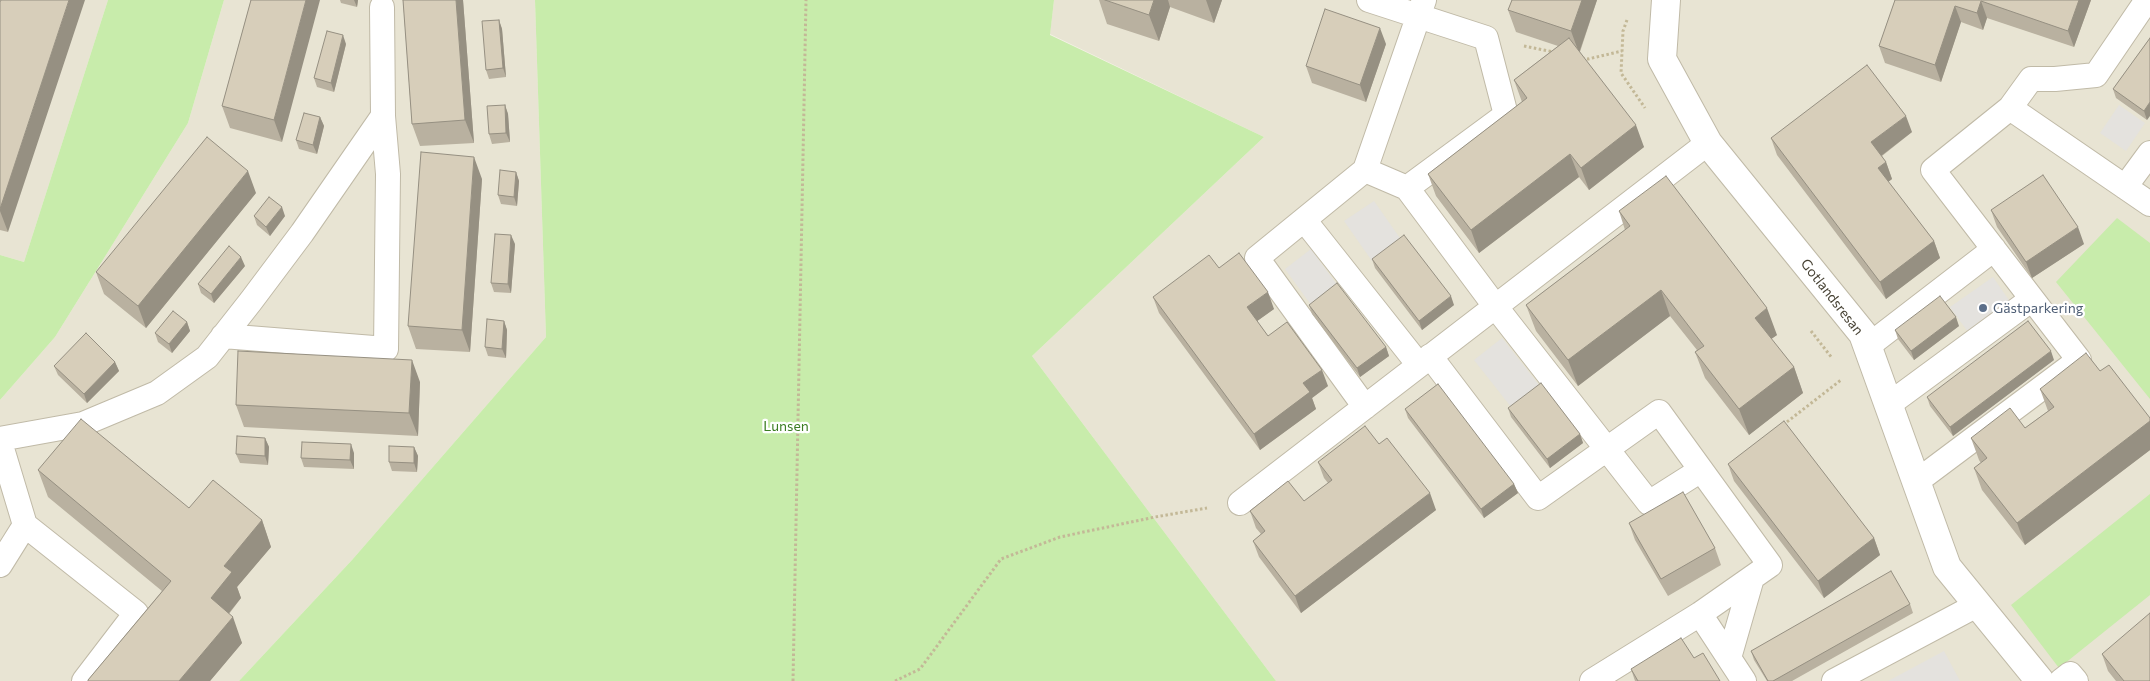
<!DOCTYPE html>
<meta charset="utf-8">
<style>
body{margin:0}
canvas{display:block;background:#f4f1e5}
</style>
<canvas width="2150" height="681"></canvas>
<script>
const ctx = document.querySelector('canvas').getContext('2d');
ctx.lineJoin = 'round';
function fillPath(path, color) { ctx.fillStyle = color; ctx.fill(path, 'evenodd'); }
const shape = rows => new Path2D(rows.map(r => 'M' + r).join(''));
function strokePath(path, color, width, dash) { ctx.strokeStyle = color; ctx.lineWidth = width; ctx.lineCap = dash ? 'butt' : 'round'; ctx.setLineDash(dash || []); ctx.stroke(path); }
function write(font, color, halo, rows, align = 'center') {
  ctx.font = font + ' Commissioner,sans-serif'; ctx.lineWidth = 4.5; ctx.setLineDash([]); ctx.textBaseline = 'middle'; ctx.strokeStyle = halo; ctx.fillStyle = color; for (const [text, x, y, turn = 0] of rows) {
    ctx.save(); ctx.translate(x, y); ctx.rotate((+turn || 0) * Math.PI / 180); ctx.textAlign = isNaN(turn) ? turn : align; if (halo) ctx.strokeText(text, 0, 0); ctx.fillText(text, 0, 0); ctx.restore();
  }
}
const residential = shape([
 [0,0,108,0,24,262,0,255],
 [224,0,535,0,546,337,352,560,239,681,0,681,0,400,55,337,188,123],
 [1054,0,2150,0,2150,681,1276,681,1032,356,1264,137,1050,34]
]);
const green = shape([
 [108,0,224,0,188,123,55,337,0,400,0,255,24,262],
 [535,0,1054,0,1050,35,1264,137,1032,356,1276,681,239,681,352,560,546,337],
 [2117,218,2150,243,2150,399,2056,282],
 [2150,494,2150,595,2059,668,2011,605]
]);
const parking = shape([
 [2119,105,2145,123,2126,151,2100,133],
 [1374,201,1402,241,1372,261,1344,221],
 [1311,249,1340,289,1314,309,1285,269],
 [1993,277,2015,309,1973,339,1950,307],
 [1502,338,1543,390,1515,412,1474,360],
 [1944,651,1960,681,1888,681]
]);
const path = shape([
 [1627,20,1623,31,1621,73,1645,108],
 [1524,46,1554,52],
 [1582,58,1588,59,1622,51],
 [1811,331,1832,358],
 [1783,425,1841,380],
 [793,681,806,0],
 [895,681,920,669,1001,559,1060,537,1155,517,1207,508]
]);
const service = shape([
 [1369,0,1486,38,1506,115,1407,188],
 [2010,108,2150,204],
 [1365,170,1424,0],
 [2125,187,2150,153],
 [1305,221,1419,365],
 [223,336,386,349,388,174,383,116,382,7],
 [1868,346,1994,249],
 [1430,356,1538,498,1659,412,1770,565,1700,614,1592,681],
 [1888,405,2032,299],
 [1365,407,1257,258,1365,170,1407,188,1495,306,1649,503,1701,470],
 [0,439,83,424,157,393,207,357,251,301,302,233,383,116],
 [0,442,25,525,136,613,84,681],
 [1916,482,2079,360,1933,170,2010,108,2031,79,2055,79,2096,75,2147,0],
 [1240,503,1708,143],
 [0,565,25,525],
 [1700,614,1744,681],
 [1729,658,1752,578],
 [1834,681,1977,605],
 [2061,681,2070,674,2076,681]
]);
const minor = shape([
 [1666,0,1662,59,1708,143,1863,334,1947,567,2040,681]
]);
const wall = shape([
 [251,0,282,142,230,128,222,106],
 [340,0,358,0,357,7,341,3],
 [403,0,463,0,474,143,420,146,412,124],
 [1099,0,1222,0,1214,23,1170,7,1159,41,1107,24],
 [1512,0,1597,0,1580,52,1644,147,1589,190,1579,177,1479,253,1436,196,1428,174,1522,102,1514,80,1558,46,1516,32,1508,10],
 [1895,0,2091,0,2074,47,1987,18,1983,30,1961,22,1941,82,1885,63,1879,46],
 [0,2,8,232,0,230],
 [499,20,502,29,506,77,489,79,486,70],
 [2150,38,2147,120,2116,98,2113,89],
 [346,44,334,92,317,87,314,78],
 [1386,44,1366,102,1312,83,1306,66],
 [505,105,508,114,510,142,492,144,489,134],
 [320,117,324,126,317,154,299,149,296,140],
 [1912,132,1882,156,1886,162,1892,179,1888,182,1934,241,1940,258,1886,299,1777,155,1771,138],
 [516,172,519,181,517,206,501,204,498,195],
 [482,179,470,352,416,349,408,326],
 [256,193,146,328,104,294,96,272],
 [1991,210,2084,244,2032,278,1997,227],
 [1619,211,1777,335,1771,339,1794,367,1803,393,1749,435,1705,378,1695,352,1697,350,1670,316,1578,386,1536,331,1526,305,1625,230],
 [254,216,285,216,270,236,257,225],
 [515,244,511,293,494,292,491,283],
 [1372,259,1454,305,1422,330,1375,268],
 [245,266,214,303,201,293,198,284],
 [1219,268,1274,309,1257,321,1268,336,1328,386,1312,398,1316,409,1260,450,1159,313,1153,297],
 [1309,305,1386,347,1389,356,1360,377,1312,314],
 [504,321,507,330,506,358,488,356,485,347],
 [187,322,190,331,172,353,158,342,155,333],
 [1959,326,1914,360,1898,339,1895,330],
 [2054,360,1953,436,1930,406,1927,397],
 [115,362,119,371,87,403,58,375,54,366],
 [2100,371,2150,418,2150,450,2025,545,1982,490,1974,468,1981,463,1979,460,1971,438,2025,428,2048,411,2040,389],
 [420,382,418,436,244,427,236,405],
 [1508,408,1580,434,1583,443,1550,468,1511,417],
 [1405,409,1514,484,1518,493,1484,518,1408,418],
 [265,438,269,447,268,465,240,463,236,454],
 [1379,444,1436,510,1301,613,1259,557,1253,541,1261,534,1256,528,1250,511,1304,501,1328,483,1324,478,1318,462],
 [414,447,418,456,417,472,392,471,389,462],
 [354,453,354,469,304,467,301,458],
 [1728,464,1874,538,1880,555,1824,598,1734,481],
 [38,470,189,508,262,520,271,547,237,587,241,598,229,614,242,643,210,681,88,681,88,680,162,591,48,497],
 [1629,523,1715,548,1721,565,1668,596,1635,540],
 [1910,604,1913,613,1792,681,1767,681,1754,660,1751,651],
 [2102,654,2150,681,2116,681,2108,671],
 [1694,658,1720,681,1635,681,1631,669]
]);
const shadedWall = shape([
 [69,0,85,0,8,232,0,211,0,209],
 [306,0,320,0,282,142,274,120],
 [354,0,358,0,357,7],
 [456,0,463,0,474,143,465,120],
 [1154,0,1168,0,1170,7,1159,41,1149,15],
 [1206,0,1222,0,1214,23],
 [1582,0,1597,0,1579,53,1571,31],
 [2079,0,2091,0,2074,47,2068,31],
 [1981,1,1987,18,1983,30,1977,13],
 [1955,6,1961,22,1941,82,1935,65],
 [499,20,502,29,506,77,503,68],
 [1380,28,1386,44,1366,102,1360,85],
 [343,35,346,44,334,92,331,83],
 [2150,102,2150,116,2147,120,2144,111],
 [505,105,508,114,510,142,506,133],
 [1906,116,1912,132,1877,159,1871,142],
 [320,117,324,126,317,154,313,145],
 [1636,125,1644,147,1589,190,1581,168],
 [1570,154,1579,177,1479,253,1471,230],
 [474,157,482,179,470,352,462,330],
 [1886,162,1892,179,1884,185,1878,168],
 [248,171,256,193,146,328,138,306],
 [516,172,519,181,517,206,514,197],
 [282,207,285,216,270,236,266,227],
 [2078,227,2084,244,2032,278,2026,262],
 [511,235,515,244,511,293,508,284],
 [1934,241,1940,258,1886,299,1880,282],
 [241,257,245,266,214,303,211,294],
 [1661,290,1670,316,1578,386,1568,360],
 [1268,292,1274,309,1253,324,1247,307],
 [1451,296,1454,305,1422,330,1419,321],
 [1767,308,1777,335,1764,344,1755,318],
 [1956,317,1959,326,1914,360,1911,351],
 [504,321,507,330,506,358,502,349],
 [187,322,190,331,172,353,169,344],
 [1386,347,1389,356,1360,377,1357,368],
 [2051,351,2054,360,1953,436,1950,427],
 [412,360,420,382,418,436,409,413],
 [115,362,119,371,87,403,84,394],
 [1794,367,1803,393,1749,435,1739,409],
 [1322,370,1328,386,1312,398,1316,409,1260,450,1254,434,1303,383],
 [2150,421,2150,450,2025,545,2017,523],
 [1580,434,1583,443,1550,468,1547,459],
 [265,438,269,447,268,465,265,456],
 [351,444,354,453,354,469,350,460],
 [414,447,418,456,417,472,414,463],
 [1514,484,1518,493,1484,518,1481,509],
 [1430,493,1436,510,1301,613,1295,596],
 [262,520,271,547,237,587,241,598,220,624,211,598,224,566],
 [1874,538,1880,555,1824,598,1818,581],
 [233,617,242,643,210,681,179,681]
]);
const building = shape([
 [1,0,69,0,0,209,0,2,1,0],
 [251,0,306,0,274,120,222,106,251,0],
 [403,0,456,0,465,120,412,124,403,0],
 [1105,0,1154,0,1149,15,1105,0],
 [1512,0,1582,0,1571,31,1508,10,1512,0],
 [1895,0,2079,0,2068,31,1981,1,1977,13,1955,6,1935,65,1879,46,1895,0],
 [1325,9,1380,28,1360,85,1306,66,1325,9],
 [499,20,503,68,486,70,482,21,499,20],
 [327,31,343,35,331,83,314,78,327,31],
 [1569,38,1636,125,1581,168,1570,154,1471,230,1428,174,1527,98,1514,80,1569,38],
 [2150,38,2150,102,2144,111,2113,89,2150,38],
 [1867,65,1906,116,1871,142,1886,162,1878,168,1934,241,1880,282,1771,138,1867,65],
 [505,105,506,133,489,134,487,106,505,105],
 [304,113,320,117,313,145,296,140,304,113],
 [207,137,248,171,138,306,96,272,207,137],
 [421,152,474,157,462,330,408,326,421,152],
 [500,170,516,172,514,197,498,195,500,170],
 [2043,175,2078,227,2026,262,1991,210,2043,175],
 [1666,176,1767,308,1755,318,1794,367,1739,409,1695,352,1704,346,1661,290,1568,360,1526,305,1630,226,1619,211,1666,176],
 [269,197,282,207,266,227,254,216,269,197],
 [495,234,511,235,508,284,491,283,495,234],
 [1404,235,1451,296,1419,321,1372,259,1404,235],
 [229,246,241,257,211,294,198,284,229,246],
 [1239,253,1268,292,1247,307,1268,336,1287,322,1322,370,1303,383,1310,392,1254,434,1153,297,1209,255,1219,268,1239,253],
 [1337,283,1386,347,1357,368,1309,305,1337,283],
 [1940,296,1956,317,1911,351,1895,330,1940,296],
 [173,311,187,322,169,344,155,333,173,311],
 [487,319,504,321,502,349,485,347,487,319],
 [2028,321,2051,351,1950,427,1927,397,2028,321],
 [86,333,115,362,84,394,54,366,86,333],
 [238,351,412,360,409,413,236,405,238,351],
 [2086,353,2100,371,2109,365,2150,418,2150,421,2017,523,1974,468,1987,458,1971,438,2010,408,2025,428,2054,407,2040,389,2086,353],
 [1541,383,1580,434,1547,459,1508,408,1541,383],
 [1438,384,1514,484,1481,509,1405,409,1438,384],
 [81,419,189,508,213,480,262,520,224,566,232,572,211,598,233,617,179,681,88,681,88,680,171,581,38,470,81,419],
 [1784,421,1874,538,1818,581,1728,464,1784,421],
 [1365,426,1379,444,1387,438,1430,493,1295,596,1253,541,1265,531,1250,511,1288,481,1304,501,1332,480,1318,462,1365,426],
 [237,436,265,438,265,456,236,454,237,436],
 [302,442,351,444,350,460,301,458,302,442],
 [389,446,414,447,414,463,389,462,389,446],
 [1683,492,1715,548,1661,579,1629,523,1683,492],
 [1891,571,1910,604,1773,681,1768,681,1751,651,1891,571],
 [2150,613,2150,681,2124,681,2102,654,2150,613],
 [1681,638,1694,658,1703,653,1720,681,1638,681,1631,669,1681,638]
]);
const markers = [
 [1983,308,5,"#5c6f8a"]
];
const streetNames = [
 ["Gotlandsresan",1832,297,52]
];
const serviceNames = [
 ["Gästparkering",1993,308]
];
const parkNames = [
 ["Lunsen",786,426]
];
fillPath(residential, '#e8e4d3');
fillPath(green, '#c8ecab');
fillPath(parking, '#e4e2de');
strokePath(service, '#c0baa7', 26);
strokePath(minor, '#c0baa7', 30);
strokePath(path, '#c3b897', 3, [2.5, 2.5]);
strokePath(service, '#fff', 24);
strokePath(minor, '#fff', 28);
fillPath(wall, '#b9b1a0');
fillPath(shadedWall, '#969082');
fillPath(building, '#d7ceba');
strokePath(building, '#969082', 1);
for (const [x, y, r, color] of markers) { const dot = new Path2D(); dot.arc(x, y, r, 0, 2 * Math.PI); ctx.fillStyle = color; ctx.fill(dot); strokePath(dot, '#fff', 2); }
write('14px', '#474234', '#fff', streetNames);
write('14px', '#4e5e75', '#fff', serviceNames, 'left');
write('14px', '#3c7d23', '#fff', parkNames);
</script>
